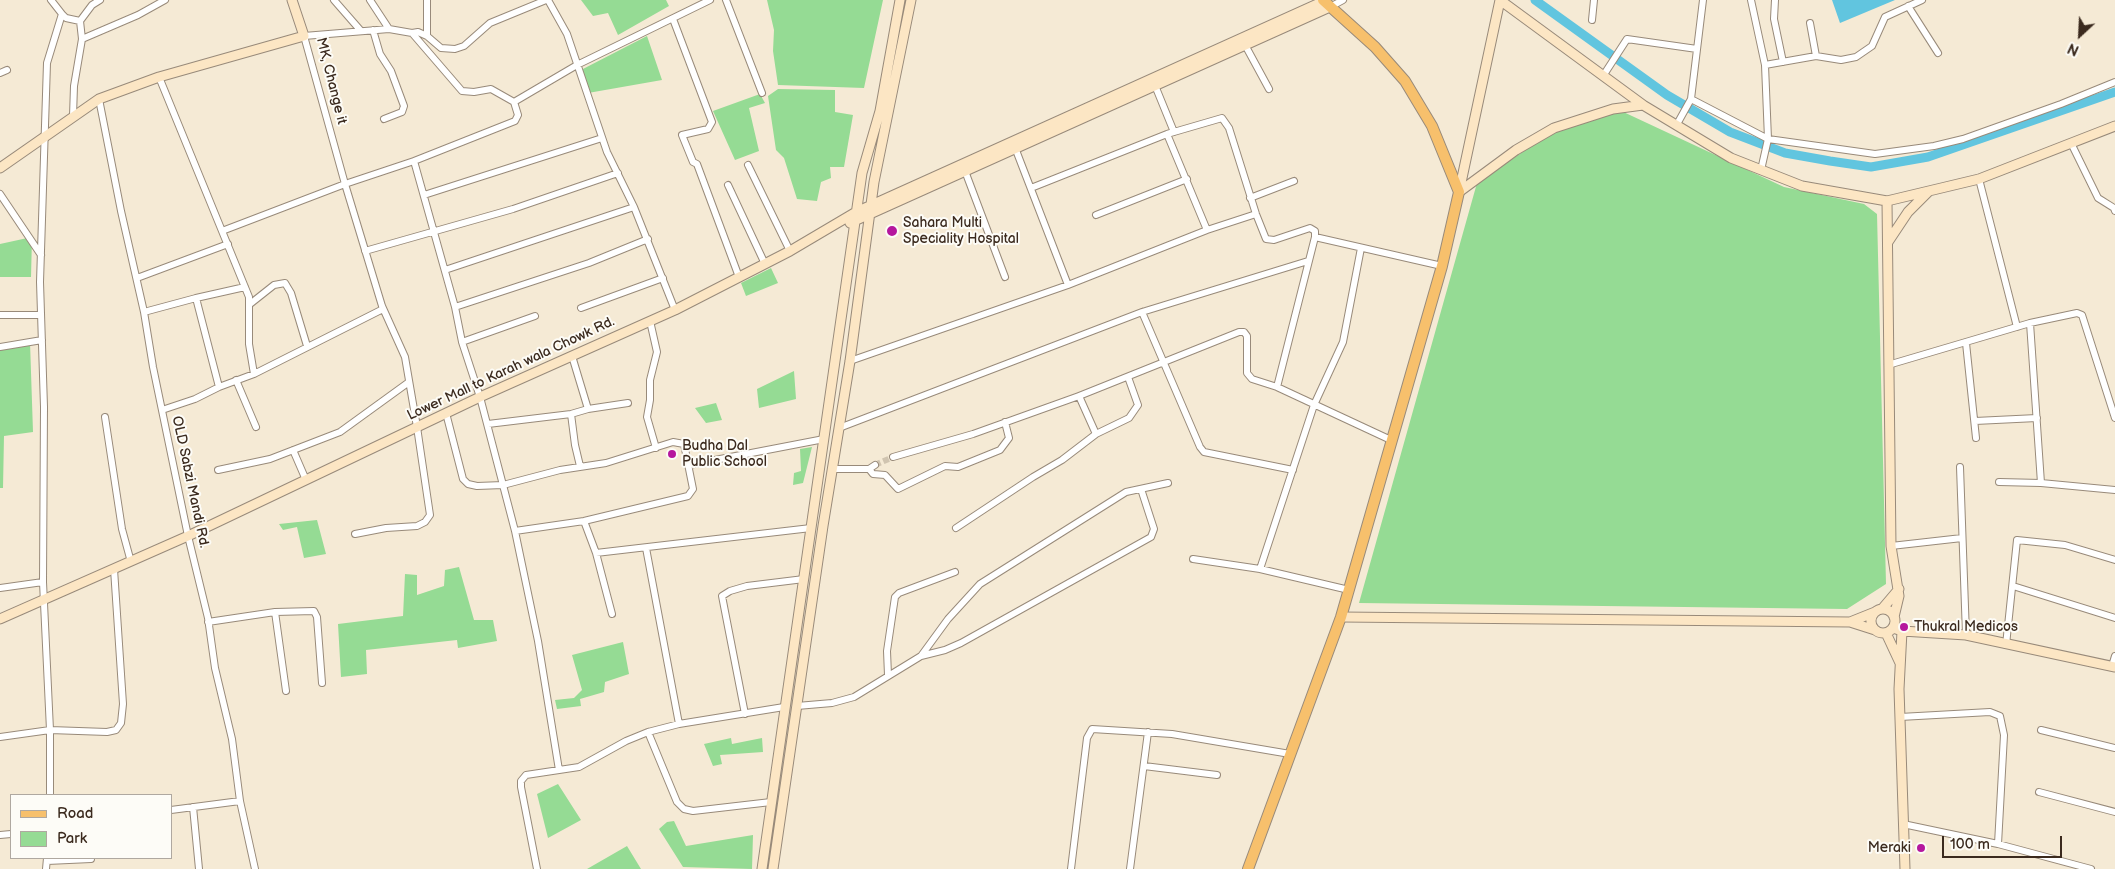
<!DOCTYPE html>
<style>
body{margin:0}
#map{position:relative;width:2115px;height:869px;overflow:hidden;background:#f5ead5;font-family:"Balsamiq Sans",sans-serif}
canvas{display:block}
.legend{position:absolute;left:10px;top:794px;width:162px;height:65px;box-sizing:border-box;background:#fdfcf7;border:1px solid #afa8a0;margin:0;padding:6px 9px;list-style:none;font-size:15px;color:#3b2a1e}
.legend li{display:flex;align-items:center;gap:10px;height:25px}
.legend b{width:25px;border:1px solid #afa8a0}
.north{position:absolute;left:2055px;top:10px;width:50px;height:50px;-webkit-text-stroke:4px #fdfcf7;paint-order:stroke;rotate:205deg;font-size:14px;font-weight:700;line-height:20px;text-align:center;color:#3b2a1e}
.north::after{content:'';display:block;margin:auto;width:18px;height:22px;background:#3b2a1e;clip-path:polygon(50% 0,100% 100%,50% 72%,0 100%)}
.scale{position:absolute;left:1942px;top:836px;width:120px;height:22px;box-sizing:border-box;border:2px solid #3b2a1e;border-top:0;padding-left:6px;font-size:15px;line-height:18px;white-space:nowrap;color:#3b2a1e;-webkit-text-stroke:4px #fdfcf7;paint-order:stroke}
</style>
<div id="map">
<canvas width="2115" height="869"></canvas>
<ul class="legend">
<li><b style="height:6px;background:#f7c06c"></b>Road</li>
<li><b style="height:14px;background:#95db94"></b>Park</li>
</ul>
<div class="north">N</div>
<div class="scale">100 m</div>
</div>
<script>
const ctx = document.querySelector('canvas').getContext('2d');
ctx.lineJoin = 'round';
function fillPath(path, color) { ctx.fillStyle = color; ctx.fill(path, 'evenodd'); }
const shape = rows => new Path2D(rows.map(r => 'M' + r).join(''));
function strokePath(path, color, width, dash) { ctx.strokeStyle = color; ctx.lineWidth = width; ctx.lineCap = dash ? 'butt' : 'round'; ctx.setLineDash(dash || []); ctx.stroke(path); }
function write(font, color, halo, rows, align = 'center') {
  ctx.font = font + ' "Balsamiq Sans",sans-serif'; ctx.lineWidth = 4; ctx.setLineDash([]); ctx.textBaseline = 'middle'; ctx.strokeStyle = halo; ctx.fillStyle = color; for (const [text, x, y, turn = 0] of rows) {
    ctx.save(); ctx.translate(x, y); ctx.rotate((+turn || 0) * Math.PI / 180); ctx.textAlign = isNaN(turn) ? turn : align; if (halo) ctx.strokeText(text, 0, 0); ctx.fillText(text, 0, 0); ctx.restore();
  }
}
const green = shape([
 [581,0,666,0,669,6,618,35,608,13,593,16],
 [767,0,883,0,864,88,778,85,773,51,774,30],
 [647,36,662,80,588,93,581,70],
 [778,89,835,90,835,112,853,115,844,167,830,167,831,178,821,182,817,201,797,199,784,158,776,150,768,96],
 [760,94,765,103,749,108,759,151,735,160,713,111],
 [1617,109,1784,187,1864,204,1877,214,1886,584,1847,609,1359,603,1477,183,1552,132],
 [32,237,31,277,0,277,0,244],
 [771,268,778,283,746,296,741,283],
 [30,342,33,432,4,436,3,488,0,488,0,346],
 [794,371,796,399,759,408,757,389],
 [716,403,722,420,706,423,695,408],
 [812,447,803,483,793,485,794,473,801,471,800,449],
 [317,520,326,554,304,558,297,527,283,530,279,524],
 [459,567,474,620,493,620,497,641,458,648,457,640,366,650,367,674,341,677,338,624,403,616,405,574,417,575,417,595,444,586,445,570],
 [623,642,629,674,605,682,604,692,580,699,581,706,557,709,555,700,574,698,582,690,572,655],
 [731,738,732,744,762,738,763,752,720,755,722,764,713,766,704,744],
 [558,784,581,820,548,838,537,794],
 [674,821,686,846,753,835,752,869,683,867,659,829,667,822],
 [627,846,641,869,587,869]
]);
const water = shape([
 [1832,0,1895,0,1840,23]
]);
const canal = shape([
 [1535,0,1667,95,1730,132,1785,153,1830,161,1871,167,1928,157,2115,92]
]);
const streetTunnel = shape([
 [875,465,893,457]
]);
const street = shape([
 [334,0,361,31],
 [370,0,389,29],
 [427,0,427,36],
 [548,0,567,34,607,152,634,207,675,310],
 [726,0,762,93],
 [1751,0,1765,65,1768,139,1761,170],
 [1775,0,1774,19,1783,62],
 [1908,6,1938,53],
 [1330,7,1343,0],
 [62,14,66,18,80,21,92,5,100,0],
 [673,19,712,122,708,129,682,135,693,162,697,164,739,277],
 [1592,20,1594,0],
 [1810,23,1816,56],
 [373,30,380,54,391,71,404,106,402,112,384,119],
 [412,33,418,32,427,36,441,48,455,49,464,46,490,23,546,0],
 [82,39,138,15,165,0],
 [1244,43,1269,89],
 [1765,65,1816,56,1841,60,1856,57,1872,46,1885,17,1922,0],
 [0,73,7,70],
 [1603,76,1627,39,1697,49],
 [159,77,249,297,249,344,254,374],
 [1154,83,1174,132],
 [99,99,121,211,144,312,153,367,188,536,208,618,215,668,232,739,240,801,255,869],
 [1691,99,1768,139,1875,154,1934,146,1963,139,2061,104,2115,82],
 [514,102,577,65,710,0],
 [73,116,74,86,82,39,80,21],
 [1676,126,1691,99,1703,0],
 [1167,134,1207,230],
 [2071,143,2098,198,2114,208,2115,211],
 [1014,145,1068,285],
 [414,161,345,184,304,36,389,29,412,33,462,91,474,92,491,89,514,102,518,115,515,121,414,161,455,307,462,342,480,397,515,531,538,641,559,770],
 [748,165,790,251],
 [965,171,1005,277],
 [1979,179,2017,327],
 [728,185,765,264],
 [1031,188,1167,134,1222,118,1229,128,1256,214,1266,239,1274,240,1310,228,1315,231,1315,237,1442,266],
 [0,194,41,255],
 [424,195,602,138],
 [1250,198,1294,181],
 [1096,215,1187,179],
 [222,231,345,184,382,306,405,357,417,427,430,515,425,522,417,526,386,528,355,534],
 [1315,237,1277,387,1393,441],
 [365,251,513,209,618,173],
 [445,270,634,207],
 [137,278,228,244],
 [196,298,245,287],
 [250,304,274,285,285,283,291,293,307,346],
 [455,307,589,263,648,239],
 [581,308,663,278],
 [144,312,196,298,219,387,254,374,383,309],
 [1142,312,1200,447,1204,452,1293,470],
 [0,315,41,315],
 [650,321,657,352,650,380,650,400,647,417,656,448],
 [462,342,535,316],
 [1966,343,1976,438],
 [0,347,42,340],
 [572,356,588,409,628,403],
 [850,361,1068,285,1207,230,1256,214],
 [1888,365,2030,323],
 [236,380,256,427],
 [1079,396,1096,434],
 [162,410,195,399,219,387],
 [446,413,463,479,468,484,477,486,503,485,560,470,606,463,673,442,684,444,693,489,688,496,584,521,515,531],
 [571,414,575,445,580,466],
 [105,417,122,529,131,562],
 [1975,421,2037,418],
 [488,424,571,414,588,409],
 [839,428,1142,312,1308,261],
 [293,450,306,480],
 [893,457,973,434,1079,396,1239,332,1244,332,1247,336,1247,373,1252,379,1277,387],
 [689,465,824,439],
 [1960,467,1966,635],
 [832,469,869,469,875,465],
 [869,469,873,474,885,475,898,489,945,466,958,467,1000,450,1009,438,1005,422],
 [218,470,270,459,340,432,409,382],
 [1999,482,2041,483,2115,490],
 [2041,483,2030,323,2077,313,2082,315,2115,418],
 [584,521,596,553,612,614],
 [956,528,1033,477,1062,460,1096,434,1129,418,1138,405,1128,377],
 [1891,546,1962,538],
 [646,548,679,724],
 [596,553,811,528],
 [1193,559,1260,569,1349,590],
 [1260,569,1314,405,1343,342,1361,248],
 [2013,586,2115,618],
 [0,588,43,582],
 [275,612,286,691],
 [208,622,275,612,314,611,317,617,322,683],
 [2006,645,2017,540,2065,545,2115,560],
 [921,656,948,619,980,584,1126,492,1168,483],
 [2112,666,2115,656],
 [888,675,887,651,895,597,899,593,955,572],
 [797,706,832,703,854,697,921,656,945,650,961,643,1151,537,1154,529,1141,489],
 [745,714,722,596,730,591,747,586,804,579],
 [1900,717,1990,712,2000,716,2004,735,1998,844],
 [2041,730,2115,748],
 [0,737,50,730,107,732,116,730,121,723,123,704,114,569],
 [1144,766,1217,775],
 [2039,792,2115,812],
 [50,795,50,730,43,582,44,407,40,282,47,63,62,14,51,0],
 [771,802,693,811,684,809,677,802,648,732,679,724,784,707],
 [193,807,199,869],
 [171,810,240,801],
 [1903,824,1998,844,2091,869],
 [0,835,11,834],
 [47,861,91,859],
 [46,869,47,858],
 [537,869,521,787,521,781,526,775,579,767,626,741,648,732],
 [1071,869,1087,738,1092,729,1172,734,1290,754],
 [1130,869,1148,732]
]);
const secondary = shape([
 [0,168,99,99,159,77,304,36,292,0],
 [1459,192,1516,150,1554,128,1613,109,1643,105,1731,158,1802,186,1887,201],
 [1459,192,1500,0,1643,105],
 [850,223,1330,7],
 [1888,242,1908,212,1928,192],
 [1882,609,1899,589],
 '1871 621a12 12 0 1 1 24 0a12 12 0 1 1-24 0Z',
 [1341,617,1850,622,1875,630],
 [1894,617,1899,596,1891,546,1887,201,1979,179,2115,126],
 [0,619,188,536,480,397,675,310,790,251,856,212,1324,1],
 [1850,622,1875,612],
 [1893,628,1902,631,1966,635,2115,667],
 [1902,631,1899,689,1905,869],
 [1886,633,1900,663],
 [762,869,862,173,880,111,900,0],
 [773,869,823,526,850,361,874,182,911,0]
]);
const primary = shape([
 [1248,869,1341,617,1442,266,1459,192,1432,126,1405,81,1375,47,1323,0]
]);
const markers = [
 [892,231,6,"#b5179e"],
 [672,454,5,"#b5179e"],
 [1904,627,5,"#b5179e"],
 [1921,848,5,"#b5179e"]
];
const streetNames = [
 ["MK, Change it",331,81,76],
 ["Lower Mall to Karah wala Chowk Rd.",511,369,-25],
 ["OLD Sabzi Mandi Rd.",190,482,78]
];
const poiNames = [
 ["Sahara Multi",903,223],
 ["Speciality Hospital",903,239],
 ["Budha Dal",682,446],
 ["Public School",682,462],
 ["Thukral Medicos",1914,627],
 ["Meraki",1911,848,"right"]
];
fillPath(green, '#95db94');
fillPath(water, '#61c5df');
strokePath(canal, '#61c5df', 9);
strokePath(streetTunnel, '#d0c4b0', 6, [6, 3]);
strokePath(street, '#988a7a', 8);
strokePath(secondary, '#988a7a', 11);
strokePath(primary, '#988a7a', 12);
strokePath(street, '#fff', 6);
strokePath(secondary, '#fce6c4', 9);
strokePath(primary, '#f7c06c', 10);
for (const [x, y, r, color] of markers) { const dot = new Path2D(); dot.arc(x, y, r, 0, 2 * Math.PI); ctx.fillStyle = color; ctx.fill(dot); strokePath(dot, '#fdfcf7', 2); }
write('14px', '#3b2a1e', '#fdfcf7', streetNames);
write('14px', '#3b2a1e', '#fdfcf7', poiNames, 'left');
</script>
